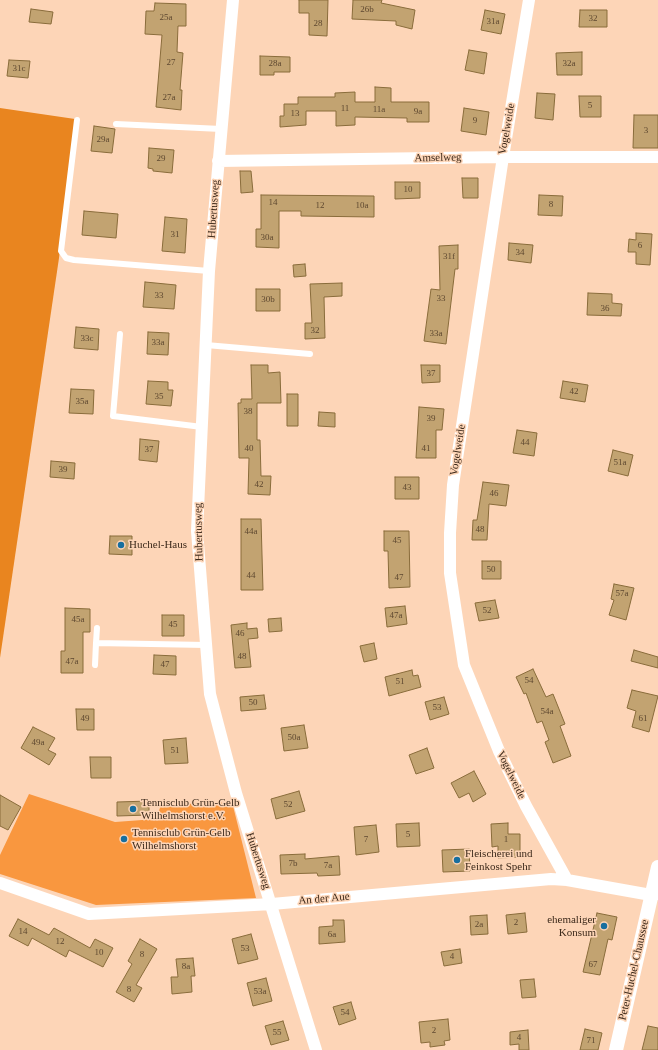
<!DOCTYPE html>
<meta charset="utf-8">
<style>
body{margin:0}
canvas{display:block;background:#fdd5b7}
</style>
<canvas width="658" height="1050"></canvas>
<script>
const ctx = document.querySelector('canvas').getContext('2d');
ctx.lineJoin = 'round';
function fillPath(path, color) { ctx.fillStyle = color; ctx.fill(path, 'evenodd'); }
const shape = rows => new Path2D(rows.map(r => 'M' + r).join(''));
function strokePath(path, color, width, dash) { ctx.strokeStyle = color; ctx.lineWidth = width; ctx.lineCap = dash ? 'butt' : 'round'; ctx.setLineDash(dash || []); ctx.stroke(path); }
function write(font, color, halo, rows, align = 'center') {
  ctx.font = font + ' "Times New Roman",serif'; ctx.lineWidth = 3; ctx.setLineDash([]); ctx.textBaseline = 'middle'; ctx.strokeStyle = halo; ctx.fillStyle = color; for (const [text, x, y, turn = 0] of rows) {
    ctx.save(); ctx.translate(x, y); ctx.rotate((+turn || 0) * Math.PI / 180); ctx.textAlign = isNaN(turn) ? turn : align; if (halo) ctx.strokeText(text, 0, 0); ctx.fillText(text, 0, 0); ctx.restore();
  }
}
const green = shape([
 [29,794,115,822,156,819,161,805,232,802,256,898,96,905,0,874,0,855]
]);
const forest = shape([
 [0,108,75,119,59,258,0,658]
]);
const building = shape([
 [299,0,328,0,327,36,309,35,309,13,299,13,299,0],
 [353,0,382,0,381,3,415,10,412,29,396,25,396,21,352,19,353,0],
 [155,3,186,4,186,26,178,26,177,52,183,53,180,90,182,90,181,110,156,107,162,35,145,34,146,11,154,11,155,3],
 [31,9,53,12,51,24,29,22,31,9],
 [485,10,505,14,501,34,481,30,485,10],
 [580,10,607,10,607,27,579,27,580,10],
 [469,50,487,53,484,74,465,70,469,50],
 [582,52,582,75,557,75,556,53,582,52],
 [260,56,290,57,290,72,274,72,274,75,260,75,260,56],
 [9,60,30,61,28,78,7,76,9,60],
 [375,87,391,88,391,102,429,102,429,122,407,122,407,118,355,117,355,125,336,126,336,111,306,111,306,125,280,127,280,116,284,116,284,104,298,104,298,97,335,97,335,93,355,92,355,102,375,102,375,87],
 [537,93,555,94,553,120,535,118,537,93],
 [579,96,601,96,601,117,580,117,579,96],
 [464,108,489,112,486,135,461,131,464,108],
 [634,115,658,115,658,148,633,148,634,115],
 [94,126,115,129,112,153,91,151,94,126],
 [149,148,174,150,172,173,153,171,153,169,148,168,149,148],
 [240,171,251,171,253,192,241,193,240,171],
 [462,178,478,178,478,198,463,198,462,178],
 [395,182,420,182,420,198,395,199,395,182],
 [261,195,374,196,374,217,301,216,301,211,279,211,279,248,256,247,256,229,261,229,261,195],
 [539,195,563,196,562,216,538,215,539,195],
 [84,211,118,214,116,238,82,235,84,211],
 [165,217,187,219,185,253,162,251,165,217],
 [636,233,652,234,650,265,636,264,636,252,628,252,629,239,636,240,636,233],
 [509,243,533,245,531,263,508,260,509,243],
 [458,245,458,269,455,269,446,344,424,341,431,289,440,290,439,246,458,245],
 [305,264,306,276,294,277,293,265,305,264],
 [145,282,176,285,174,309,143,307,145,282],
 [342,283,342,296,324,297,325,338,305,339,305,323,312,323,310,284,342,283],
 [256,289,280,289,280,311,256,311,256,289],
 [588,293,612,294,612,303,622,304,621,316,587,315,588,293],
 [76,327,99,329,98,350,74,348,76,327],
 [148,332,169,333,168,355,147,354,148,332],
 [251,365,268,365,268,373,280,372,281,403,257,403,257,440,260,440,261,476,271,476,270,495,248,494,249,458,239,458,238,403,241,403,241,399,252,399,251,365],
 [421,365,440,365,440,382,422,383,421,365],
 [148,381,168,382,168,390,173,390,171,406,146,404,148,381],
 [563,381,588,385,585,402,560,398,563,381],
 [71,389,94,390,93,414,69,413,71,389],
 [287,394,298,394,298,426,287,426,287,394],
 [419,407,444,409,442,430,436,430,436,458,416,458,419,407],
 [319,412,335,413,335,427,318,426,319,412],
 [517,430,537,433,534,456,513,453,517,430],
 [140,439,159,441,157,462,139,460,140,439],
 [613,450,633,455,628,476,608,471,613,450],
 [51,461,75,463,74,479,50,477,51,461],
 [395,477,419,477,419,499,395,499,395,477],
 [483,482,509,485,506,506,489,504,487,540,472,540,473,520,477,520,483,482],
 [241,519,261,519,263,590,241,590,241,519],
 [384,531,409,531,410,587,389,588,388,551,384,551,384,531],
 [110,536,132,536,132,555,109,554,110,536],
 [482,561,501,561,501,579,482,579,482,561],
 [614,584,634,588,626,620,609,615,614,600,611,599,614,584],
 [495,600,499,618,479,621,475,603,495,600],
 [405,606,407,624,387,627,385,608,405,606],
 [65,608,90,609,90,632,83,632,83,673,61,673,61,651,65,651,65,608],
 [162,615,184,615,184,636,162,636,162,615],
 [281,618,282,631,269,632,268,619,281,618],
 [247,623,247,629,257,628,258,638,248,639,251,667,235,668,231,625,247,623],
 [374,643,377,659,364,662,360,646,374,643],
 [634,650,658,657,658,668,631,661,634,650],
 [154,655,176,656,176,675,153,674,154,655],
 [533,669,546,697,553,694,565,724,560,726,571,756,553,763,545,742,549,740,542,721,537,723,526,693,524,694,516,677,533,669],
 [412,670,413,676,418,675,421,687,389,696,385,677,412,670],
 [632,690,658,696,649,732,632,727,636,711,627,708,632,690],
 [264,695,266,709,241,711,240,697,264,695],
 [444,697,449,714,430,720,425,702,444,697],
 [76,709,94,709,94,730,77,730,76,709],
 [304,725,308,748,284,751,281,728,304,725],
 [33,727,55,738,48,750,56,754,49,765,21,748,33,727],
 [186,738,188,763,165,764,163,740,186,738],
 [427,748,434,768,416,774,409,755,427,748],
 [90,757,111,757,111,778,91,778,90,757],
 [474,771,486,794,473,802,469,793,459,798,451,783,474,771],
 [299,791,305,811,276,819,271,799,299,791],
 [0,795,21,807,8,830,0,826,0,795],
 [149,801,149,815,117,816,117,802,149,801],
 [419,823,420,846,397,847,396,824,419,823],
 [508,823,508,834,520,834,520,857,498,858,498,846,492,847,491,824,508,823],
 [376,825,379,852,356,855,354,827,376,825],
 [469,849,470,871,443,872,442,850,469,849],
 [305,854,305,859,339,856,340,875,318,876,317,873,281,874,280,855,305,854],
 [525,913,527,932,508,934,506,915,525,913],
 [597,913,617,917,612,940,608,939,600,975,583,972,597,913],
 [487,915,488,934,471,935,470,916,487,915],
 [18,919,49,935,54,928,90,948,95,939,113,948,103,967,69,950,66,957,32,938,28,946,9,936,18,919],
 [333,920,344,920,345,942,319,944,319,927,333,926,333,920],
 [251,934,258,959,238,964,232,939,251,934],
 [140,939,157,949,136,985,142,988,134,1002,116,992,132,964,128,961,140,939],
 [460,949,462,963,444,966,441,952,460,949],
 [193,958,195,976,191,976,192,992,172,994,171,977,178,977,176,959,193,958],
 [266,978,272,1001,253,1006,247,983,266,978],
 [534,979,536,997,522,998,520,980,534,979],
 [351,1002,356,1019,339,1025,333,1007,351,1002],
 [448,1019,450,1040,444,1041,445,1045,430,1047,430,1042,421,1043,419,1022,448,1019],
 [283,1021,289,1040,271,1045,265,1026,283,1021],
 [648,1026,658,1028,658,1050,642,1050,648,1026],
 [585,1029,602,1033,598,1050,580,1050,585,1029],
 [528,1030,529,1050,519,1050,519,1044,510,1045,510,1032,528,1030]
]);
const service = shape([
 [77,120,61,251,66,258,74,260,209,271],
 [116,124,221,129],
 [120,334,113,416,202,427],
 [206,345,310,354],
 [96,643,97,628],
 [95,665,96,643,206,645]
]);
const minor = shape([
 [233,0,209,271,197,531,210,694,236,793,316,1050],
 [529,0,503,157,453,485,450,533,450,573,464,665,499,751,526,806,567,880],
 [218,161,503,157,658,157],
 [0,883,89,914,272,904,551,879,567,880,651,895,658,894]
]);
const tertiary = shape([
 [616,1050,658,867]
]);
const markers = [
 [121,545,4,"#176f9f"],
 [133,809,4,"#176f9f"],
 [124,839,4,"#176f9f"],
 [457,860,4,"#176f9f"],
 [604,926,4,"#176f9f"]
];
const numberNames = [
 ["26b",367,10],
 ["25a",166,18],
 ["32",593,19],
 ["31a",493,22],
 ["28",318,24],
 ["27",171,63],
 ["28a",275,64],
 ["32a",569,64],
 ["31c",19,69],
 ["27a",169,98],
 ["5",590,106],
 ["11",345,109],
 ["11a",379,110],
 ["9a",418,112],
 ["13",295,114],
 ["9",475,121],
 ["3",646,131],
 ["29a",103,140],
 ["29",161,159],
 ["10",408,190],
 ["14",273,203],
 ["8",551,205],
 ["12",320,206],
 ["10a",362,206],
 ["31",175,235],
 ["30a",267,238],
 ["6",640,246],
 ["34",520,253],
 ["31f",449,257],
 ["33",159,296],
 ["33",441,299],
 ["30b",268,300],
 ["36",605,309],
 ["32",315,331],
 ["33a",436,334],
 ["33c",87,339],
 ["33a",158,343],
 ["37",431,374],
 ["42",574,392],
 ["35",159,397],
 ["35a",82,402],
 ["38",248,412],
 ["39",431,419],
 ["44",525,443],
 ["40",249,449],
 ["41",426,449],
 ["37",149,450],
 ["51a",620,463],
 ["39",63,470],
 ["42",259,485],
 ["43",407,488],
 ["46",494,494],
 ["48",480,530],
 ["44a",251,532],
 ["45",397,541],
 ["50",491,570],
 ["44",251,576],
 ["47",399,578],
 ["57a",622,594],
 ["52",487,611],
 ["47a",396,616],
 ["45a",78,620],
 ["45",173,625],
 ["46",240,634],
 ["48",242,657],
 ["47a",72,662],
 ["47",165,665],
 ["54",529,681],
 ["51",400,682],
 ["50",253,703],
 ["53",437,708],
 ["54a",547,712],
 ["49",85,719],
 ["61",643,719],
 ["50a",294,738],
 ["49a",38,743],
 ["51",175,751],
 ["52",288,805],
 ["5",408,835],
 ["7",366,840],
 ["1",506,840],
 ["7b",293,864],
 ["7a",328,866],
 ["2",516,923],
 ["2a",479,925],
 ["14",23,932],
 ["6a",332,935],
 ["12",60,942],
 ["53",245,949],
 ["10",99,953],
 ["8",142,955],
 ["4",452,957],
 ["67",593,965],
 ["8a",186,967],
 ["8",129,990],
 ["53a",260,992],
 ["54",345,1013],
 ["2",434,1031],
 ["55",277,1033],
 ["4",519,1038],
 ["71",591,1041]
];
const streetNames = [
 ["Vogelweide",507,129,-80],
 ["Amselweg",438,158,-1],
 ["Hubertusweg",214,209,-86],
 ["Vogelweide",458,450,-81],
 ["Hubertusweg",199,532,-91],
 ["Vogelweide",511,775,64],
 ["Hubertusweg",258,861,72],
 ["An der Aue",324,899,-5],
 ["Peter-Huchel-Chaussee",634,970,-77]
];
const poiNames = [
 ["Huchel-Haus",129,545],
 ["Tennisclub Grün-Gelb",141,803],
 ["Wilhelmshorst e.V.",141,816],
 ["Tennisclub Grün-Gelb",132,833],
 ["Wilhelmshorst",132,846],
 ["Fleischerei und",465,854],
 ["Feinkost Spehr",465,867],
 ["ehemaliger",596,920,"right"],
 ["Konsum",596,933,"right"]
];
fillPath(green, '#f9973f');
fillPath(forest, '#e9851f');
fillPath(building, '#c2a371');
strokePath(building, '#896c3b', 1);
strokePath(service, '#fff', 6);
strokePath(minor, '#fff', 12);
strokePath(tertiary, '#fff', 14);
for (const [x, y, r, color] of markers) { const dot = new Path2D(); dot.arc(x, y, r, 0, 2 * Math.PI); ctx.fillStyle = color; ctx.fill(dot); strokePath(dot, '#fdd5b7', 1.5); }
write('9px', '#5e4830', null, numberNames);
write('11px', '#3d2a1b', '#fdd5b7', streetNames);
write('11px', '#3d2a1b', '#fdd5b7', poiNames, 'left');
</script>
